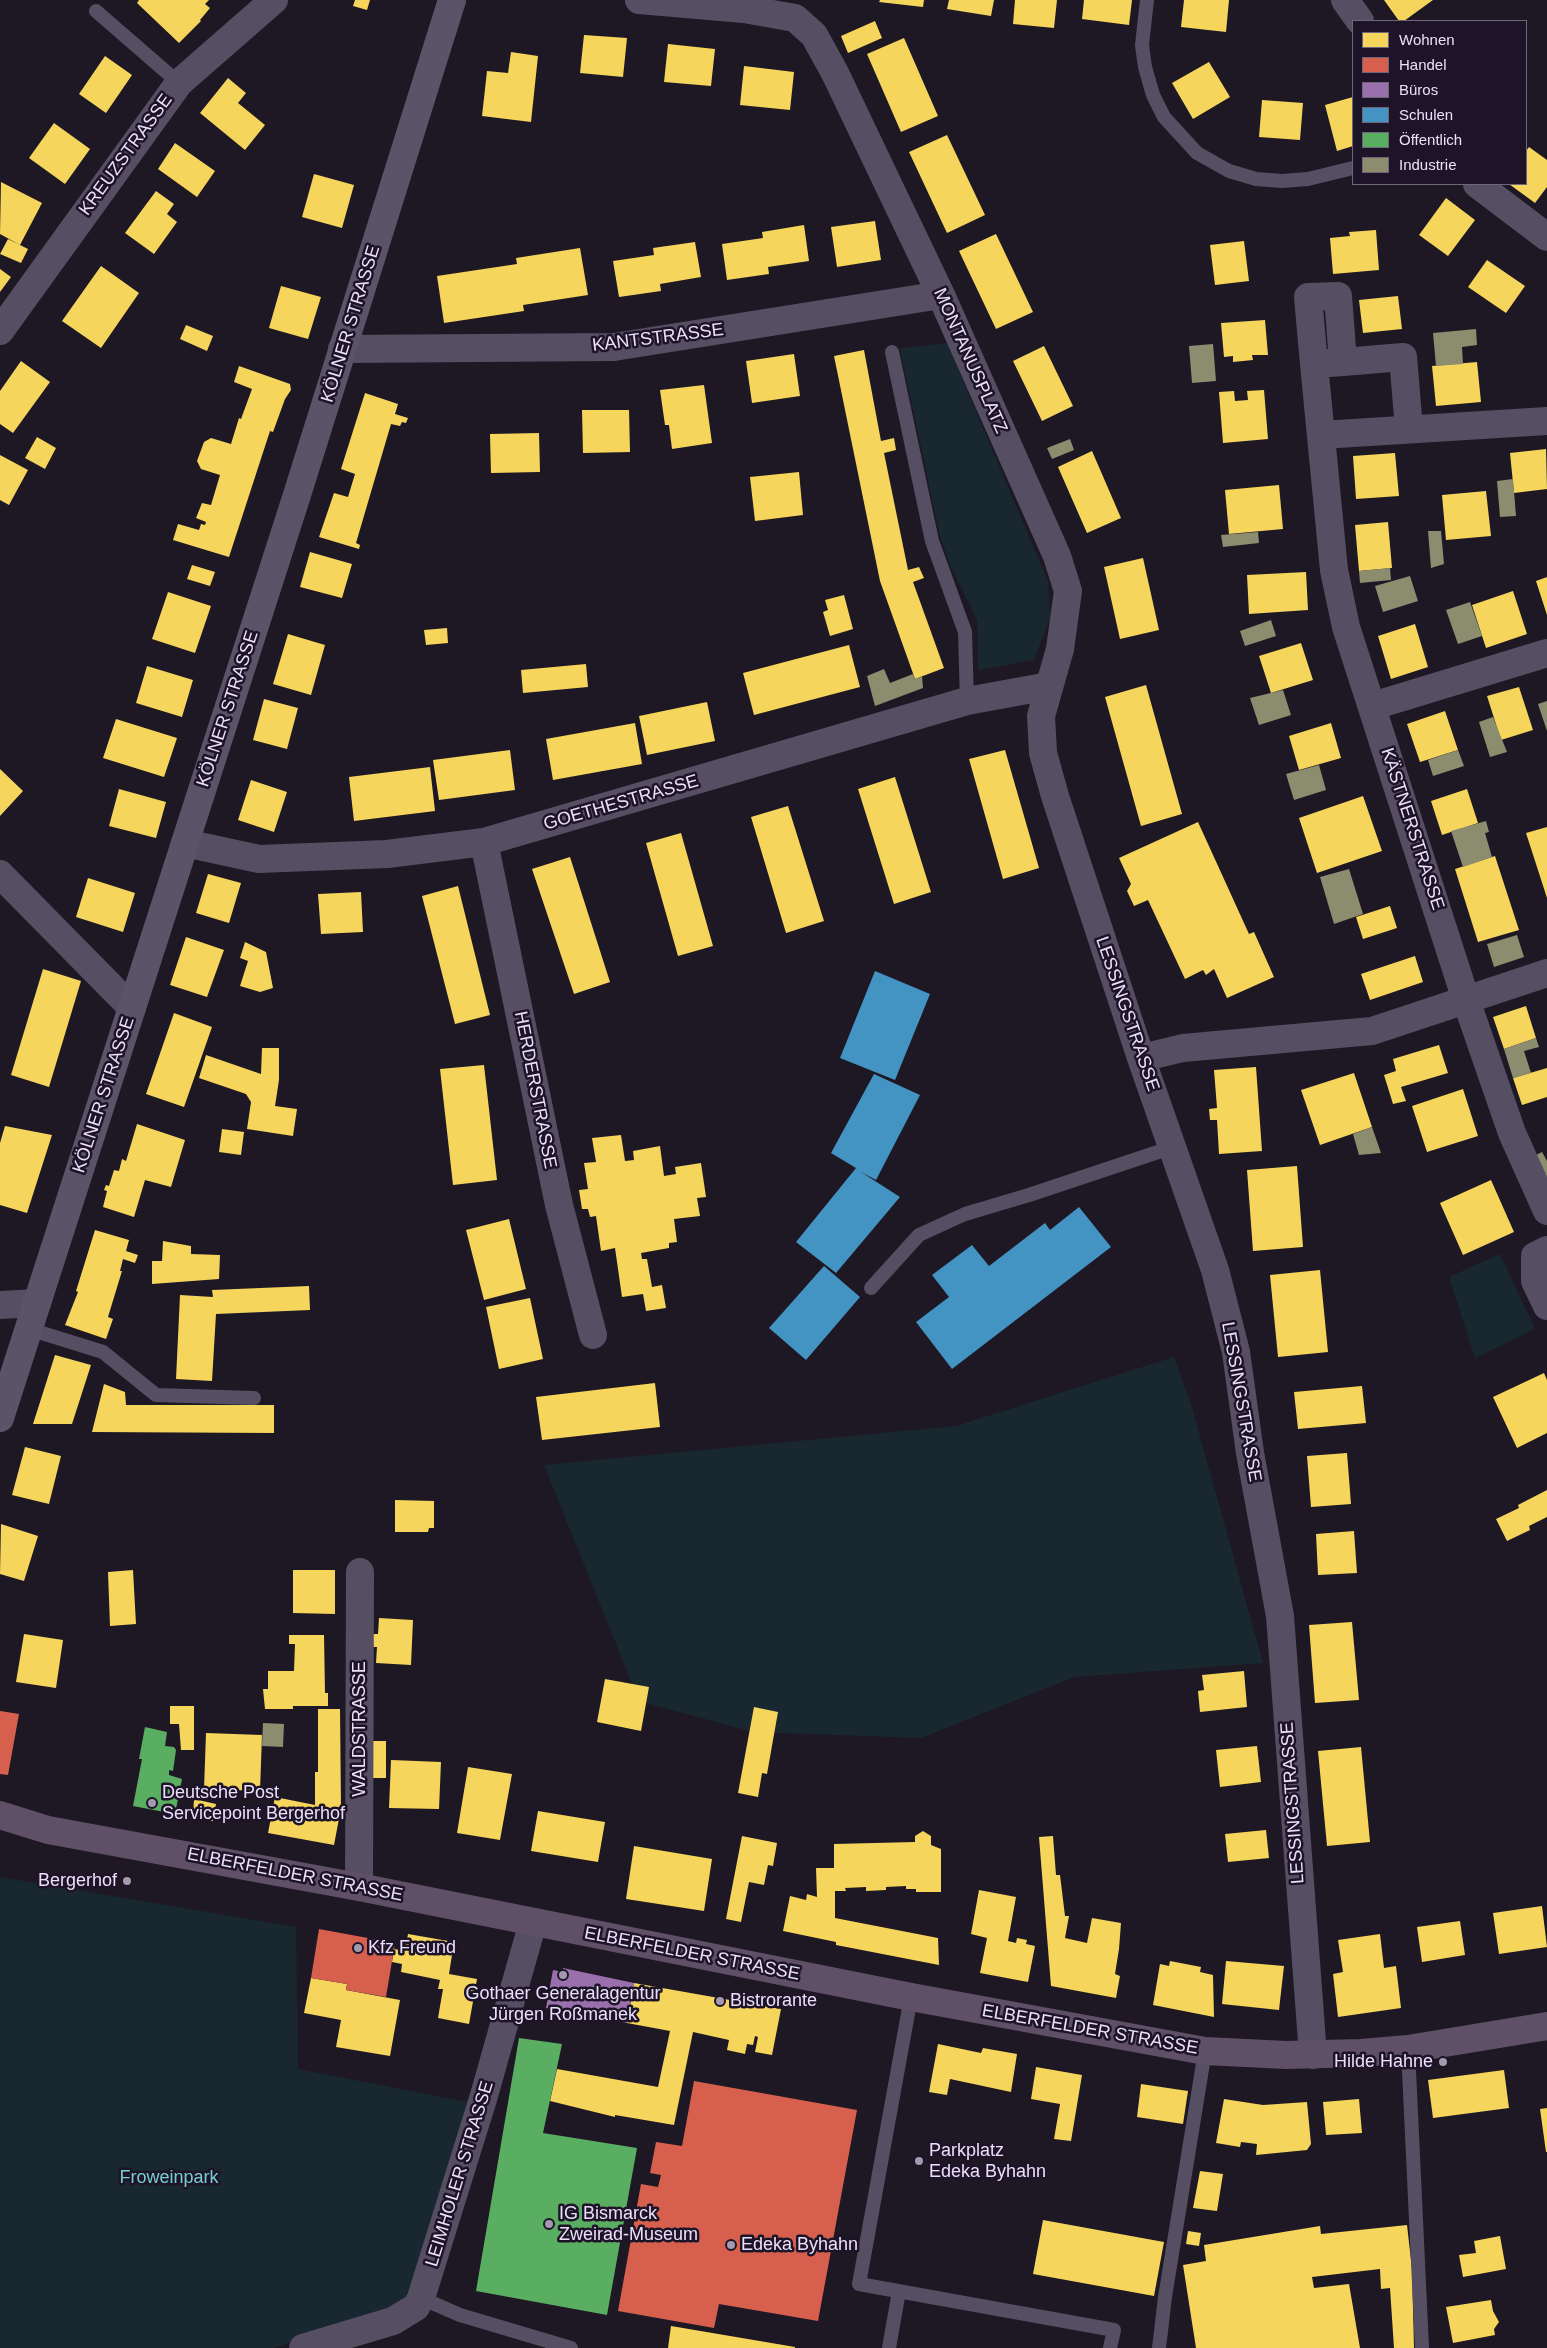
<!DOCTYPE html>
<meta charset="utf-8">
<style>
body{margin:0}
#map{position:relative;width:1547px;height:2348px;overflow:hidden;background:#1e1824;font-family:Arial,sans-serif}
canvas{display:block}
.legend{position:absolute;left:1352px;top:20px;width:175px;height:165px;box-sizing:border-box;background:#1e1428;border:1px solid #70667c;margin:0;padding:6px 9px;list-style:none;font-size:15px;color:#ebe0fb}
.legend li{display:flex;align-items:center;gap:10px;height:25px}
.legend b{width:25px;border:1px solid #70667c}
</style>
<div id="map">
<canvas width="1547" height="2348"></canvas>
<ul class="legend">
<li><b style="height:14px;background:#f6d55c"></b>Wohnen</li>
<li><b style="height:14px;background:#d6604d"></b>Handel</li>
<li><b style="height:14px;background:#9970ab"></b>Büros</li>
<li><b style="height:14px;background:#4393c3"></b>Schulen</li>
<li><b style="height:14px;background:#5aae61"></b>Öffentlich</li>
<li><b style="height:14px;background:#8c8c6e"></b>Industrie</li>
</ul>
</div>
<script>
const ctx = document.querySelector('canvas').getContext('2d');
ctx.lineJoin = 'round';
function fillPath(path, color) { ctx.fillStyle = color; ctx.fill(path, 'evenodd'); }
const shape = rows => new Path2D(rows.map(r => 'M' + r).join(''));
function strokePath(path, color, width, dash) { ctx.strokeStyle = color; ctx.lineWidth = width; ctx.lineCap = dash ? 'butt' : 'round'; ctx.setLineDash(dash || []); ctx.stroke(path); }
function write(font, color, halo, rows, align = 'center') {
  ctx.font = font + ' Arial,sans-serif'; ctx.lineWidth = 5; ctx.setLineDash([]); ctx.textBaseline = 'middle'; ctx.strokeStyle = halo; ctx.fillStyle = color; for (const [text, x, y, turn = 0] of rows) {
    ctx.save(); ctx.translate(x, y); ctx.rotate((+turn || 0) * Math.PI / 180); ctx.textAlign = isNaN(turn) ? turn : align; if (halo) ctx.strokeText(text, 0, 0); ctx.fillText(text, 0, 0); ctx.restore();
  }
}
const green = shape([
 [947,343,1048,581,1050,618,1034,660,978,670,977,620,950,565,940,536,900,348],
 [1500,1254,1535,1329,1475,1358,1449,1277],
 [1174,1357,1191,1404,1263,1663,1074,1677,921,1738,753,1732,639,1701,544,1465,956,1426],
 [0,1877,296,1927,298,2069,483,2105,423,2261,404,2299,384,2313,273,2348,0,2348]
]);
const homes = shape([
 [139,0,209,0,205,4,210,8,200,20,201,21,179,43,137,3],
 [355,0,370,0,367,10,353,6],
 [880,0,924,0,923,7,879,2],
 [949,0,994,0,991,16,947,9],
 [1015,0,1057,0,1054,28,1013,24],
 [1084,0,1132,0,1129,25,1082,19],
 [1184,0,1229,0,1226,32,1181,27],
 [1384,0,1433,0,1404,21,1399,21],
 [875,21,882,38,848,53,841,36],
 [584,35,627,38,623,77,580,73],
 [904,38,938,116,901,132,867,54],
 [668,44,715,49,711,86,664,82],
 [511,52,538,56,531,122,482,116,487,71,508,73],
 [105,56,132,75,106,113,79,94],
 [1209,62,1230,97,1193,119,1172,83],
 [744,66,794,72,790,110,740,105],
 [228,78,246,93,238,103,265,125,245,150,200,113],
 [1353,97,1353,146,1337,151,1325,105],
 [1262,100,1303,103,1300,140,1259,137],
 [54,123,90,149,65,184,29,158],
 [947,135,985,215,947,233,909,152],
 [175,143,215,171,197,197,158,169],
 [1529,147,1547,160,1547,187,1535,203,1509,184,1526,184,1526,151],
 [314,174,354,185,342,228,302,217],
 [1,182,42,203,20,245,0,234],
 [156,191,174,204,167,214,177,222,154,254,125,233],
 [1446,198,1475,220,1448,256,1419,235],
 [875,221,881,260,837,267,831,227],
 [804,225,809,261,768,267,769,274,727,280,722,244,763,238,762,232],
 [1376,230,1379,270,1333,274,1330,238,1350,236,1349,232],
 [996,234,1033,312,996,329,959,251],
 [8,239,28,249,21,263,0,254],
 [1244,241,1249,281,1215,285,1210,245],
 [695,242,701,277,660,284,661,291,619,297,613,261,654,255,653,248],
 [580,248,588,295,523,305,524,311,444,323,437,276,517,264,516,258],
 [1487,260,1525,286,1506,313,1468,287],
 [101,266,139,293,101,348,62,321],
 [0,269,11,277,0,292],
 [281,286,321,297,308,339,269,328],
 [1398,296,1402,329,1363,333,1359,300],
 [1265,320,1268,355,1252,355,1253,360,1233,362,1233,356,1224,357,1221,323],
 [186,325,213,336,207,351,180,339],
 [1044,346,1073,406,1042,421,1013,361],
 [864,350,881,441,894,438,896,450,884,453,908,570,919,567,924,578,913,582,944,668,915,679,880,581,834,356],
 [794,354,800,396,752,403,746,361],
 [21,361,50,382,13,433,0,424,0,391],
 [1477,362,1481,402,1436,406,1432,366],
 [239,366,290,384,291,390,285,399,273,432,270,431,229,557,173,540,178,524,199,530,201,524,205,525,206,522,196,518,202,503,211,505,220,475,201,469,197,461,204,442,211,438,231,444,239,418,241,419,252,389,234,382],
 [704,385,712,443,672,449,669,425,665,425,660,390],
 [1264,390,1268,439,1223,443,1219,392,1234,391,1235,401,1248,400,1247,391],
 [365,393,398,404,395,414,408,418,406,423,402,422,400,426,391,424,356,543,360,545,359,549,319,537,334,493,348,497,355,474,341,469],
 [582,410,629,410,630,452,583,453],
 [539,433,540,472,491,473,490,434],
 [37,437,56,448,45,469,25,458],
 [1546,449,1547,489,1514,493,1510,453],
 [1092,451,1121,518,1087,533,1058,467],
 [1395,453,1399,496,1356,499,1353,456],
 [0,455,28,470,9,505,0,500],
 [799,472,803,515,755,521,750,477],
 [1279,485,1283,529,1229,534,1225,490],
 [1486,491,1491,536,1446,540,1442,495],
 [1388,522,1392,568,1359,571,1355,525],
 [310,552,352,564,342,598,300,587],
 [1143,558,1159,630,1120,639,1104,567],
 [192,565,215,572,210,586,187,579],
 [1306,572,1308,610,1249,614,1247,575],
 [1547,577,1547,615,1536,581],
 [1513,591,1527,634,1486,648,1472,605],
 [168,592,211,606,195,653,152,639],
 [844,595,853,629,830,636,823,612,828,610,825,600],
 [1415,624,1428,667,1391,679,1378,636],
 [447,628,448,643,426,645,424,630],
 [288,634,325,645,311,695,273,684],
 [1301,643,1313,680,1271,693,1259,656],
 [849,645,860,687,754,715,743,673],
 [586,664,588,687,523,693,521,670],
 [147,666,193,680,182,717,136,703],
 [1146,685,1182,814,1141,826,1105,697],
 [1519,687,1533,730,1501,740,1487,696],
 [264,699,298,708,287,749,253,740],
 [707,702,715,741,647,755,639,716],
 [1445,711,1458,750,1420,762,1407,724],
 [116,719,177,738,164,777,103,758],
 [635,723,642,764,553,780,546,739],
 [1331,723,1341,758,1299,770,1289,736],
 [510,750,515,790,439,800,433,760],
 [1005,750,1039,868,1003,879,969,759],
 [430,767,435,811,354,821,349,777],
 [0,769,23,791,0,816],
 [895,777,931,892,894,904,858,789],
 [251,780,287,792,274,832,238,820],
 [119,789,166,802,156,838,109,826],
 [1467,789,1478,823,1442,835,1431,801],
 [1363,796,1382,851,1317,873,1299,818],
 [788,806,824,921,786,933,751,817],
 [1198,822,1249,934,1254,932,1274,977,1227,998,1214,969,1206,975,1203,970,1185,979,1148,900,1134,906,1127,891,1131,884,1119,858],
 [1547,827,1547,898,1526,833],
 [681,833,713,946,678,956,646,843],
 [1495,856,1519,930,1478,942,1455,869],
 [570,857,610,982,574,994,532,869],
 [208,874,241,883,229,923,196,913],
 [88,878,135,893,123,932,76,917],
 [458,886,490,1015,455,1024,422,896],
 [361,892,363,932,321,934,318,894],
 [1390,906,1397,928,1363,939,1356,917],
 [186,937,224,950,207,997,170,985],
 [245,942,266,952,273,988,260,992,240,986,248,961,240,958],
 [1415,956,1423,982,1370,1000,1361,974],
 [43,969,81,981,49,1087,11,1075],
 [1526,1006,1536,1038,1504,1049,1493,1017],
 [174,1013,212,1027,184,1107,146,1094],
 [1439,1045,1448,1073,1401,1087,1406,1101,1393,1104,1384,1075,1396,1071,1393,1059],
 [262,1048,279,1048,279,1080,275,1106,297,1109,293,1136,247,1129,251,1102,246,1094,199,1078,206,1055,261,1074],
 [484,1065,497,1180,453,1185,440,1069],
 [1256,1067,1262,1151,1219,1154,1217,1120,1210,1120,1209,1109,1217,1108,1214,1070],
 [1547,1068,1547,1097,1522,1105,1513,1078],
 [1354,1073,1372,1127,1320,1145,1301,1090],
 [1463,1089,1478,1136,1427,1152,1412,1106],
 [137,1124,185,1140,171,1187,145,1180,134,1217,103,1207,107,1191,104,1190,106,1185,109,1186,114,1170,119,1171,122,1159,126,1161],
 [5,1126,52,1135,27,1213,0,1205,0,1143],
 [222,1129,244,1132,241,1155,219,1152],
 [621,1135,625,1161,634,1160,633,1151,660,1146,664,1176,676,1174,675,1167,701,1163,706,1197,697,1198,700,1216,674,1219,677,1242,669,1243,669,1248,641,1253,642,1259,647,1259,652,1287,662,1285,666,1308,646,1311,643,1294,622,1297,615,1248,601,1251,596,1216,590,1217,588,1209,582,1209,579,1190,588,1189,584,1163,596,1162,592,1138],
 [1297,1166,1303,1247,1253,1251,1247,1170],
 [1491,1180,1514,1232,1463,1255,1440,1203],
 [509,1219,526,1289,484,1300,466,1230],
 [95,1230,129,1240,126,1251,138,1255,135,1263,123,1259,120,1271,122,1271,108,1317,113,1319,106,1339,65,1325,78,1292,76,1291],
 [163,1241,191,1246,191,1254,220,1255,219,1279,152,1284,152,1261,162,1261],
 [1320,1270,1328,1352,1278,1357,1270,1275],
 [309,1286,310,1310,216,1314,212,1381,176,1379,180,1295,213,1297,212,1290],
 [530,1298,543,1359,499,1369,486,1307],
 [55,1355,91,1365,72,1424,33,1424],
 [1544,1373,1547,1380,1547,1433,1517,1448,1493,1397],
 [655,1383,660,1427,542,1440,536,1397],
 [104,1384,125,1392,126,1405,274,1405,274,1433,92,1432],
 [1362,1386,1366,1423,1298,1429,1294,1392],
 [25,1447,61,1456,49,1504,12,1495],
 [1347,1453,1351,1504,1311,1507,1307,1456],
 [1547,1490,1547,1517,1529,1526,1530,1530,1507,1541,1496,1519,1519,1508,1518,1505],
 [395,1500,434,1501,434,1528,429,1528,428,1532,395,1532],
 [1,1524,38,1536,24,1581,0,1574],
 [1354,1531,1357,1573,1318,1575,1316,1534],
 [133,1570,136,1624,110,1626,108,1572],
 [293,1570,335,1570,335,1614,293,1613],
 [379,1618,413,1620,411,1665,376,1663,377,1647,372,1647,373,1634,378,1634],
 [1352,1622,1359,1700,1315,1703,1309,1625],
 [24,1634,63,1640,56,1688,16,1682],
 [289,1635,324,1635,325,1693,328,1693,328,1706,293,1706,293,1709,265,1709,263,1689,268,1689,268,1671,294,1671,295,1644,289,1644],
 [1244,1671,1247,1707,1200,1712,1198,1691,1204,1690,1202,1675],
 [605,1679,649,1687,641,1731,597,1722],
 [170,1706,194,1706,194,1750,181,1750,179,1724,170,1724],
 [754,1707,778,1712,767,1774,762,1773,758,1797,738,1793],
 [318,1709,340,1709,341,1808,334,1845,268,1833,275,1797,315,1805,315,1772,318,1772],
 [206,1733,262,1735,260,1791,204,1789],
 [364,1741,386,1741,386,1778,364,1778],
 [1257,1746,1261,1782,1220,1787,1216,1750],
 [1361,1747,1370,1842,1327,1846,1318,1751],
 [391,1760,441,1762,439,1809,389,1808],
 [468,1767,512,1774,500,1840,457,1833],
 [194,1799,216,1804,213,1821,193,1817],
 [538,1811,605,1822,598,1862,531,1851],
 [1266,1830,1269,1858,1228,1862,1225,1834],
 [923,1831,931,1836,931,1845,941,1849,941,1892,916,1892,916,1889,906,1889,906,1886,886,1887,886,1890,866,1891,866,1887,845,1888,846,1891,835,1891,835,1918,938,1938,939,1965,836,1945,836,1942,783,1931,790,1896,806,1900,807,1894,817,1897,816,1868,834,1868,834,1844,915,1842,915,1836],
 [742,1836,777,1843,773,1866,768,1865,764,1885,749,1882,741,1922,726,1919],
 [1053,1836,1056,1875,1060,1875,1065,1916,1069,1916,1065,1938,1087,1943,1092,1918,1121,1923,1119,1949,1115,1974,1120,1976,1116,1998,1051,1986,1039,1837],
 [634,1846,712,1859,704,1911,626,1899],
 [979,1890,1016,1897,1008,1941,1016,1943,1017,1938,1027,1940,1026,1944,1035,1946,1028,1982,980,1973,987,1938,971,1934],
 [1542,1906,1547,1947,1499,1954,1493,1913],
 [1460,1921,1465,1955,1422,1962,1417,1927],
 [408,1934,454,1942,449,1974,477,1979,469,2024,438,2018,443,1989,438,1989,440,1980,401,1972,402,1964,392,1962,394,1949,405,1951],
 [1380,1934,1384,1968,1396,1966,1401,2008,1338,2017,1333,1974,1343,1972,1338,1940],
 [1170,1961,1201,1967,1200,1972,1213,1975,1214,2017,1153,2005,1160,1964,1169,1966],
 [1226,1961,1284,1966,1279,2010,1222,2004],
 [311,1978,347,1984,346,1990,400,2000,390,2056,336,2047,341,2020,304,2013],
 [634,1983,781,2009,772,2055,755,2052,758,2037,755,2036,753,2045,747,2044,745,2054,727,2050,729,2040,693,2032,674,2125,615,2115,615,2117,550,2101,557,2069,658,2087,670,2031,627,2023],
 [938,2044,981,2053,983,2048,1017,2054,1011,2092,950,2079,947,2095,929,2092],
 [1036,2067,1082,2075,1071,2141,1054,2139,1060,2104,1031,2099],
 [1504,2070,1509,2108,1433,2118,1428,2080],
 [1141,2084,1188,2091,1183,2124,1137,2117],
 [1224,2099,1263,2105,1307,2102,1311,2144,1307,2150,1256,2155,1257,2144,1241,2142,1240,2147,1216,2143],
 [1359,2099,1362,2133,1326,2135,1323,2102],
 [1547,2108,1547,2152,1546,2152,1540,2109],
 [1200,2171,1223,2174,1217,2211,1193,2208],
 [1043,2220,1164,2242,1154,2296,1033,2274],
 [1407,2225,1412,2269,1414,2348,1394,2348,1390,2288,1381,2289,1380,2269,1312,2277,1314,2288,1349,2284,1360,2348,1196,2348,1183,2265,1206,2261,1204,2245,1320,2226,1321,2234],
 [1188,2231,1201,2233,1199,2246,1186,2244],
 [1500,2236,1506,2269,1463,2277,1459,2255,1476,2253,1474,2241],
 [1491,2300,1493,2311,1499,2322,1494,2329,1495,2335,1453,2343,1446,2307],
 [671,2326,795,2347,795,2348,668,2348]
]);
const shops = shape([
 [0,1711,19,1714,8,1775,0,1774],
 [319,1929,395,1943,386,1997,346,1990,347,1984,311,1978],
 [694,2081,857,2110,818,2321,719,2304,714,2328,618,2311,641,2184,658,2187,661,2175,650,2173,656,2142,682,2146]
]);
const offices = shape([
 [563,1968,634,1983,627,2023,546,2008,553,1970,563,1972]
]);
const schools = shape([
 [875,971,930,994,895,1080,840,1058],
 [874,1074,920,1095,876,1180,861,1172,900,1197,836,1273,796,1242,856,1168,831,1153],
 [1079,1207,1111,1247,952,1369,916,1322,949,1297,932,1275,972,1245,989,1266,1045,1223,1050,1230],
 [824,1266,860,1297,806,1360,769,1328]
]);
const public = shape([
 [145,1727,167,1732,165,1746,174,1747,176,1750,173,1771,169,1770,169,1775,182,1779,175,1814,133,1806,142,1759,139,1759],
 [519,2038,562,2044,543,2133,637,2148,607,2315,476,2291]
]);
const industry = shape([
 [1476,329,1477,345,1462,347,1463,364,1436,366,1433,333],
 [1213,344,1216,381,1192,383,1189,346],
 [1070,439,1074,450,1052,459,1047,448],
 [1513,479,1516,516,1500,517,1497,481],
 [1428,531,1441,531,1444,564,1431,568],
 [1258,532,1259,543,1223,547,1221,535],
 [1390,568,1391,580,1360,583,1359,571],
 [1410,576,1418,601,1383,612,1375,586],
 [1470,602,1482,636,1458,644,1446,610],
 [1271,620,1276,636,1245,646,1240,631],
 [884,669,890,683,913,674,915,679,922,676,923,688,875,706,867,676],
 [1283,690,1291,715,1259,725,1250,698],
 [1547,701,1547,731,1538,704],
 [1493,717,1507,752,1490,757,1479,722],
 [1458,750,1464,766,1433,776,1428,760],
 [1319,765,1326,790,1294,800,1286,774],
 [1486,821,1489,832,1485,833,1492,857,1463,867,1451,831],
 [1349,869,1363,914,1334,924,1320,877],
 [1517,935,1524,957,1494,967,1487,944],
 [1536,1038,1539,1047,1524,1051,1531,1073,1513,1078,1504,1049],
 [1372,1127,1381,1153,1359,1155,1353,1134],
 [1542,1152,1547,1161,1547,1188,1532,1157],
 [263,1723,284,1724,283,1747,262,1746]
]);
const service = shape([
 [1147,0,1142,45,1145,67,1153,95,1164,117,1197,153,1229,171,1256,179,1282,181,1308,179,1353,168],
 [96,11,179,83],
 [892,352,932,541,965,632,967,701],
 [871,1288,919,1235,965,1214,1029,1195,1173,1147],
 [29,1329,103,1352,156,1395,254,1398],
 [911,1997,859,2284,1114,2330,1110,2348],
 [1408,2049,1422,2348],
 [421,2298,460,2315,571,2348],
 [889,2348,899,2291],
 [1159,2348,1165,2297,1205,2051]
]);
const minor = shape([
 [639,0,744,9,795,18,814,35,835,73,941,295,1057,556,1068,591,1060,649,1041,716,1043,753,1055,796,1141,1058,1215,1270,1236,1352,1250,1453,1280,1616,1313,2055],
 [1345,0,1360,21],
 [1477,184,1547,237],
 [0,331,179,83,274,0],
 [342,349,614,347,941,295],
 [1343,362,1403,357,1409,429],
 [1314,364,1343,362,1338,296,1308,297,1314,364,1334,570,1346,627,1466,1000,1512,1133,1547,1211],
 [1321,435,1547,421],
 [1373,706,1547,653],
 [484,842,559,1205,593,1335],
 [185,843,259,859,387,854,484,842,967,701,1049,686],
 [0,874,132,1008],
 [1141,1058,1183,1048,1372,1031,1547,973],
 [1547,1250,1535,1256,1535,1281,1547,1306],
 [0,1305,37,1303],
 [359,1887,360,1572],
 [303,2348,393,2321,416,2307,421,2298,483,2099,533,1922]
]);
const secondary = shape([
 [0,1418,296,498,452,0]
]);
const primary = shape([
 [0,1815,48,1830,359,1887,911,1997,1205,2051,1286,2055,1361,2053,1408,2049,1547,2026]
]);
const markers = [
 [152,1803,5,"#a39ab0"],
 [127,1881,5,"#a39ab0"],
 [358,1948,5,"#a39ab0"],
 [563,1975,5,"#a39ab0"],
 [720,2001,5,"#a39ab0"],
 [1443,2062,5,"#a39ab0"],
 [919,2161,5,"#a39ab0"],
 [549,2224,5,"#a39ab0"],
 [731,2245,5,"#a39ab0"]
];
const streetNames = [
 ["KREUZSTRASSE",126,155,-54],
 ["KÖLNER STRASSE",351,324,-73],
 ["KANTSTRASSE",658,338,-7],
 ["MONTANUSPLATZ",970,361,66],
 ["KÖLNER STRASSE",228,709,-72],
 ["GOETHESTRASSE",621,803,-16],
 ["KÄSTNERSTRASSE",1412,829,72],
 ["LESSINGSTRASSE",1127,1014,71],
 ["HERDERSTRASSE",535,1090,79],
 ["KÖLNER STRASSE",104,1095,-72],
 ["LESSINGSTRASSE",1241,1402,80],
 ["WALDSTRASSE",360,1729,-90],
 ["LESSINGSTRASSE",1293,1803,-94],
 ["ELBERFELDER STRASSE",295,1875,11],
 ["ELBERFELDER STRASSE",692,1954,11],
 ["ELBERFELDER STRASSE",1090,2030,10],
 ["LEIMHOLER STRASSE",460,2174,-73]
];
const poiNames = [
 ["Deutsche Post",162,1793],
 ["Servicepoint Bergerhof",162,1814],
 ["Bergerhof",117,1881,"right"],
 ["Kfz Freund",368,1948],
 ["Gothaer Generalagentur",563,1994,"center"],
 ["Jürgen Roßmanek",563,2015,"center"],
 ["Bistrorante",730,2001],
 ["Hilde Hahne",1433,2062,"right"],
 ["Parkplatz",929,2151],
 ["Edeka Byhahn",929,2172],
 ["IG Bismarck",559,2214],
 ["Zweirad-Museum",559,2235],
 ["Edeka Byhahn",741,2245]
];
const parkNames = [
 ["Froweinpark",169,2178]
];
fillPath(green, '#192830');
fillPath(homes, '#f6d55c');
fillPath(shops, '#d6604d');
fillPath(offices, '#9970ab');
fillPath(schools, '#4393c3');
fillPath(public, '#5aae61');
fillPath(industry, '#8c8c6e');
strokePath(service, '#564f63', 14);
strokePath(minor, '#564f63', 28);
strokePath(secondary, '#5a5469', 28);
strokePath(primary, '#5f5067', 28);
for (const [x, y, r, color] of markers) { const dot = new Path2D(); dot.arc(x, y, r, 0, 2 * Math.PI); ctx.fillStyle = color; ctx.fill(dot); strokePath(dot, '#1e1428', 2); }
write('18px', '#ebe0fb', '#1e1428', streetNames);
write('18px', '#ebe0fb', '#1e1428', poiNames, 'left');
write('18px', '#74ced2', '#1e1428', parkNames);
</script>
